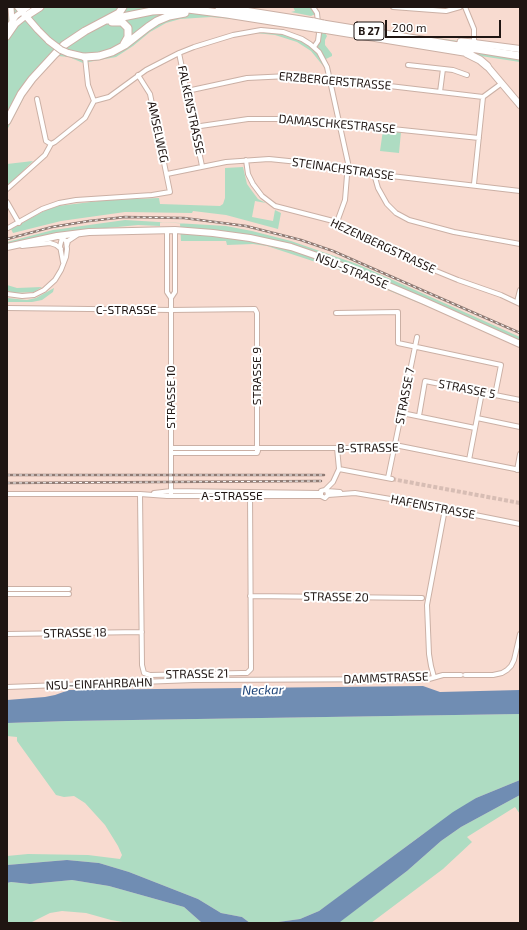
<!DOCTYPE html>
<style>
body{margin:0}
#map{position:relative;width:527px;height:930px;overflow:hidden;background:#f8dbd0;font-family:"Exo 2",sans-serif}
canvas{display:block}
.frame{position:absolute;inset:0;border:8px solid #1f1512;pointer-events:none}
.scale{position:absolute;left:385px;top:20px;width:116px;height:18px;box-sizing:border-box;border:2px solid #1f1512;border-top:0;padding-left:5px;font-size:12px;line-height:14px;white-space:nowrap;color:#1f1512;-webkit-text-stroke:3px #fff;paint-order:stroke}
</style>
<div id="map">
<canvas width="527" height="930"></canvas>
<div class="frame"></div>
<div class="scale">200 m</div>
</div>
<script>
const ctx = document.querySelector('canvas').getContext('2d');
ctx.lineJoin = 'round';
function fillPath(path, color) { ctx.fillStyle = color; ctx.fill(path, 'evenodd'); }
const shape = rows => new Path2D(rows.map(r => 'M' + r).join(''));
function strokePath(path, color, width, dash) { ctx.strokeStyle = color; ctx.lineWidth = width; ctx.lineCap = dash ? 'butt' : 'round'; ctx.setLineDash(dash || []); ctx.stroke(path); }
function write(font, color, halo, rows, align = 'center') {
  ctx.font = font + ' "Exo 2",sans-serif'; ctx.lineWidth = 4; ctx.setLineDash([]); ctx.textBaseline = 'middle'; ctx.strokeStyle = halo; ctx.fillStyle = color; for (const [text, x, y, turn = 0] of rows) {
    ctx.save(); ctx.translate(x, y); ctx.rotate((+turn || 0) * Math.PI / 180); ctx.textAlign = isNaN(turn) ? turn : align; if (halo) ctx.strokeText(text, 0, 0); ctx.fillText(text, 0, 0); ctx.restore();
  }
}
const green = shape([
 [7,7,239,7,340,24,520,50,520,62,252,21,211,17,180,19,166,23,150,32,133,46,116,57,83,63,69,57,58,56,30,86,7,130],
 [293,7,313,7,318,15,313,15,311,16,291,12,295,11],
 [257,31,290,34,314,47,319,33,325,33,327,36,325,40,325,45,332,54,332,56,324,60,328,72,311,51,297,42,275,35,246,32],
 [383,130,401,132,399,153,380,151],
 [33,161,14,180,7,186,7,164],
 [243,167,247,184,252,191,258,199,266,203,255,201,252,217,273,221,275,210,281,213,278,229,226,215,193,211,192,213,125,212,61,221,13,233,11,229,46,210,58,206,107,200,159,198,160,204,220,206,223,204,225,198,225,168],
 [125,220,226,226,252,231,291,241,357,264,520,337,520,345,337,269,267,246,253,244,227,245,226,241,181,241,180,223,160,222,160,226,138,225,107,228,61,233,7,247,7,242,53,230],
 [7,285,17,288,42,287,34,292,13,293,7,290],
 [54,288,53,292,42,300,32,302,7,302,7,298,27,300,36,298],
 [520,714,520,780,476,798,419,837,336,899,319,911,300,919,271,923,250,923,242,917,221,913,198,899,129,872,99,863,67,860,7,865,7,856,28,854,88,855,120,859,122,855,118,846,105,825,85,803,74,796,64,797,56,795,17,741,17,737,7,736,7,723,68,721],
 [520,795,520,814,515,807,467,837,472,842,443,869,371,923,338,923,407,871,441,841,461,827],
 [72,880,109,886,184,907,202,923,129,923,111,920,86,913,62,911,50,913,30,923,7,923,7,883,11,882,30,884]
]);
const water = shape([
 [423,686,440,692,520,690,520,714,68,721,7,723,7,700,45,697,55,695,69,690],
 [520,780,520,795,461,827,441,841,407,871,340,922,271,923,300,919,319,911,453,812,476,798],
 [67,860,99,863,129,872,198,899,221,913,242,917,250,923,202,923,184,907,109,886,72,880,30,884,11,882,7,883,7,865]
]);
const minorTunnel = shape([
 [392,479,520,503]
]);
const minor = shape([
 [313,7,317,13,319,33,318,41,314,47],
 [393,7,446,11,460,7],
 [465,7,474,29,474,43],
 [179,53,202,166],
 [85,57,88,85,94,101],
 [408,65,453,70,467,75],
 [187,91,247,78,289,76,330,79,483,97],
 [440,92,443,69],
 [37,99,46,141,51,144,55,142,85,118,94,101],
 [94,101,109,97,146,70,179,53,194,47,233,35,261,30,283,32,302,39,310,44,319,52,327,67,348,163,345,200,337,222],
 [194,127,248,119,296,119,479,138],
 [246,160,248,174,253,184,262,196,275,206,337,222,419,264,458,280,501,295,520,304],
 [167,174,226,162,269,159,328,165,374,174,520,191],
 [374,174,378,188,387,204,396,213,409,220,454,232,520,244],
 [474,184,483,97,502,83],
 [7,189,45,155,51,144],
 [7,202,19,223],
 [8,228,42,209,59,203,76,200,152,195,170,192,150,94,138,75],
 [167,230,167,292,171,298],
 [67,245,68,241,77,235],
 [22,246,50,243,56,245,61,249],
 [63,262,60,246,62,238,64,236],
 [7,294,22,296,34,295,44,290,55,280,61,270,66,257,67,249,66,241,62,238,59,237],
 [517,302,520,290],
 [7,308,171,310,255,309,257,313,257,453],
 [336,313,398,312,398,343,501,365,495,395],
 [402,413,475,428],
 [419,416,425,381,520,400],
 [477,418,520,427],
 [171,448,363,448,395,445,520,470],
 [171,453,257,453,258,451],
 [469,460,482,392],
 [339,469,392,479],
 [517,470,520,454],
 [388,478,417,337],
 [325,490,333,482,339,469,337,448],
 [327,491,340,492,341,494],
 [154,493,171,491,320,493],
 [7,494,140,494,167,496,321,496,325,498,328,495,327,491,325,490,321,491,321,496],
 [140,494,142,665,144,673,150,675,242,673,247,673,251,669,250,492],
 [328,495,355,493,420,504,520,524],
 [171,496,171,298,175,292,175,230],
 [7,589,69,589],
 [7,594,69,594],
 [250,596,422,598],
 [7,634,142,632],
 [465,675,493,675,502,673,507,670,511,666,514,660,520,634],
 [434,677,431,666,429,654,427,605,445,509],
 [7,687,194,680,429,679,443,675,461,675]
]);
const tertiary = shape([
 [11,7,12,22],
 [7,29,16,16,28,7],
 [7,37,16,24,26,16]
]);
const secondary = shape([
 [18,7,38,30,49,41],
 [474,43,520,49],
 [68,53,85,57],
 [487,66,520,105],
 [7,247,57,236,89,232,175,230,213,233,250,238,291,247,323,258,424,301,520,344]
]);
const trunk = shape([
 [219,7,314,22],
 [26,16,40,7],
 [108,20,152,11,188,9,227,14,315,28],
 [112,22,122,22,128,28,128,37,124,44],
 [323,24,520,56],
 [323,29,470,53],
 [461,42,474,43],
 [466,53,480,60,487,66],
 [85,57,99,56,112,52,125,45,148,27,157,21,169,16,185,13],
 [7,121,21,94,32,79,55,54,64,45,85,31,119,13,123,7]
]);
const rail = shape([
 [7,239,52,227,89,221,125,217,184,218,246,226,301,240,333,251,520,333],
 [7,475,324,475],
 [7,483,321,481]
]);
const secondaryBridge = shape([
 [49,41,61,50,68,53]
]);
const trunkBridge = shape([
 [314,22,323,24],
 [315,28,323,29]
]);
const shields = [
 [369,31,30]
];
const shieldNames = [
 ["B 27",369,31]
];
const streetNames = [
 ["ERZBERGERSTRASSE",335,81,5],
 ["FALKENSTRASSE",191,110,78],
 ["DAMASCHKESTRASSE",337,124,5],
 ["AMSELWEG",158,132,78],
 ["STEINACHSTRASSE",343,169,8],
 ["HEZENBERGSTRASSE",383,246,25],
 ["NSU-STRASSE",352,271,22],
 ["C-STRASSE",126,310],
 ["STRASSE 9",257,376,-90],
 ["STRASSE 5",467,389,11],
 ["STRASSE 7",405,396,-79],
 ["STRASSE 10",171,397,-90],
 ["B-STRASSE",368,448,-1],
 ["A-STRASSE",232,496],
 ["HAFENSTRASSE",433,507,11],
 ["STRASSE 20",336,597,1],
 ["STRASSE 18",75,633,-1],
 ["STRASSE 21",197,674,-1],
 ["DAMMSTRASSE",386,678,-2],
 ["NSU-EINFAHRBAHN",99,684,-2]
];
const waterNames = [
 ["Neckar",263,690,-1]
];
fillPath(green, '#aedcc2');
fillPath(water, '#708db3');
strokePath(minorTunnel, '#d7bdb4', 4, [4, 2]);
strokePath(minor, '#cbb0a5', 6);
strokePath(tertiary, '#cbb0a5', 7);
strokePath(secondary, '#cbb0a5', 8);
strokePath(trunk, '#cbb0a5', 9);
strokePath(minor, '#fff', 4);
strokePath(tertiary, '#fff', 5);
strokePath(secondary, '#fff', 6);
strokePath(trunk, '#fff', 7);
strokePath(rail, '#8f7b74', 2.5);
strokePath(rail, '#fff', 1, [3]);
strokePath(secondaryBridge, '#cbb0a5', 8, []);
strokePath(trunkBridge, '#cbb0a5', 9, []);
strokePath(secondaryBridge, '#fff', 6);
strokePath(trunkBridge, '#fff', 7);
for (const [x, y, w] of shields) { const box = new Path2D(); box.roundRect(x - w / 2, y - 9, w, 18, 3); ctx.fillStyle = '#fff'; ctx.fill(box); strokePath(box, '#1f1512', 1); }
write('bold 11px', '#1f1512', null, shieldNames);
write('12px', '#1f1512', '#fff', streetNames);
write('italic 13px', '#204679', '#fff', waterNames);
</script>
